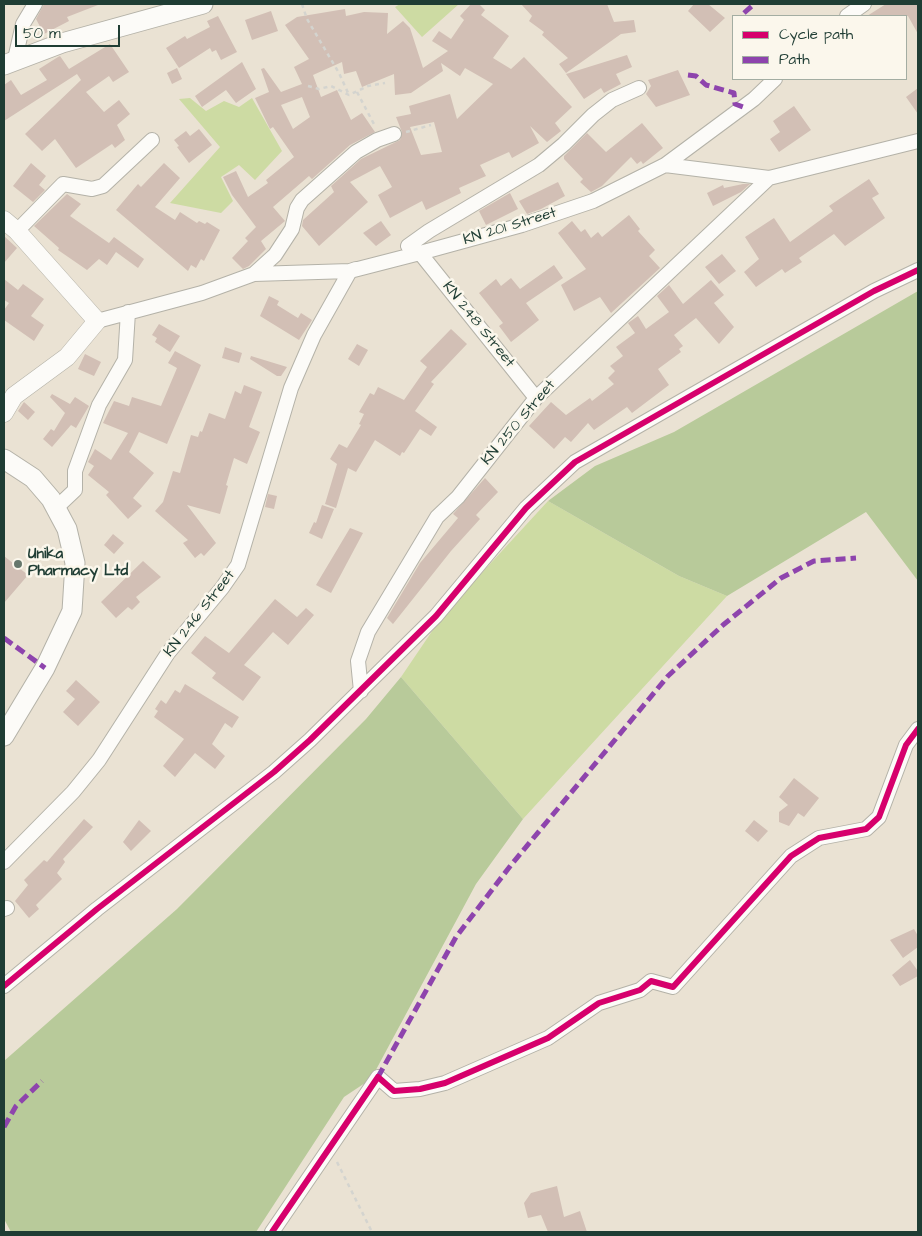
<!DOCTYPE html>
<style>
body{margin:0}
#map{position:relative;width:922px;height:1236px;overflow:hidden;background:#eae2d3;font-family:"Architects Daughter",sans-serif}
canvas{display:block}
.frame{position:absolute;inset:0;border:5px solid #1f3d34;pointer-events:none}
.legend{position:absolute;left:732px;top:15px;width:175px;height:65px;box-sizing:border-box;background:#fbf7ec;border:1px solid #a3ada2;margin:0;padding:6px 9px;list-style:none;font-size:15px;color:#1f3d34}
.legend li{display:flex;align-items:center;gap:10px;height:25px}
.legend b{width:25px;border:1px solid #a3ada2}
.scale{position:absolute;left:15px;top:25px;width:105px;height:22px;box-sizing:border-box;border:2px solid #1f3d34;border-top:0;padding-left:6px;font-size:15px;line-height:18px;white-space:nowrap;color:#1f3d34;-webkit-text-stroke:4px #fbf7ec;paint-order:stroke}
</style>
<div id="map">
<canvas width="922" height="1236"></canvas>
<div class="frame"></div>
<ul class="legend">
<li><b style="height:6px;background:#d6006c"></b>Cycle path</li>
<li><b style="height:6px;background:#8e44ad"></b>Path</li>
</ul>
<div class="scale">50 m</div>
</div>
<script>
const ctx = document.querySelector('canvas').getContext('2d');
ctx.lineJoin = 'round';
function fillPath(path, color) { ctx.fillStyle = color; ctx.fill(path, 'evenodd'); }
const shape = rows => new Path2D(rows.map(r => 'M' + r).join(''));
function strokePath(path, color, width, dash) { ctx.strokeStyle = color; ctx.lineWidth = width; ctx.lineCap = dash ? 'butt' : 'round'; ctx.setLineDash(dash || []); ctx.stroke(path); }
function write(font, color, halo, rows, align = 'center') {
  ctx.font = font + ' "Architects Daughter",sans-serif'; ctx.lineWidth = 5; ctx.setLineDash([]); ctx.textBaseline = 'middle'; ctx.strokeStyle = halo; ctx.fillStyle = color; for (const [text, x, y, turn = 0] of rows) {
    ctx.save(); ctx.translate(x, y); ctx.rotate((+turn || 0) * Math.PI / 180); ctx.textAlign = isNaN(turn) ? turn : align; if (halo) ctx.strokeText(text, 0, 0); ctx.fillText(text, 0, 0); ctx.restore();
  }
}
const green = shape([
 [400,4,459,4,422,37,395,7],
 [190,98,206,111,224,101,239,107,252,98,282,151,255,180,239,165,221,177,233,201,221,213,170,203,220,147,179,99],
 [548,501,679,576,727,596,523,819,401,677,443,615]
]);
const forest = shape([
 [918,291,918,581,866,512,727,596,679,576,548,501,595,466,674,432],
 [401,677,523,819,476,884,371,1079,344,1097,256,1232,11,1232,4,1219,4,1061,177,909,366,719]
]);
const building = shape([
 [44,4,98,4,98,5,67,17,69,21,44,34,36,19],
 [471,4,479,4,485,10,481,15,509,36,493,58,511,69,524,57,572,107,555,123,561,131,547,142,530,126,539,143,512,158,509,152,480,165,486,176,459,188,461,193,426,210,422,201,390,218,378,195,392,187,380,166,350,182,368,202,319,246,302,226,303,220,334,192,331,186,361,159,400,140,402,132,396,117,411,114,409,106,450,94,457,119,493,84,465,68,460,76,441,63,443,71,411,93,395,95,394,74,362,87,356,71,344,74,342,62,313,75,321,97,337,90,351,120,362,113,375,132,350,145,312,179,309,176,273,207,285,221,261,241,266,249,249,266,243,269,232,258,248,241,245,238,256,227,232,195,223,177,236,171,248,197,268,183,266,180,294,157,273,127,270,129,255,98,269,92,261,69,264,68,281,92,302,84,294,67,309,59,285,25,297,17,345,9,346,16,364,12,388,13,387,34,403,21,410,28,423,68,448,51,432,41,439,31,451,39,464,20,460,16],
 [302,97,310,117,293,129,281,105],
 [434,122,442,152,421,155,410,127],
 [521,4,607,4,614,22,634,20,636,32,621,34,566,73,559,64,568,58,542,35,544,32,529,21,532,16],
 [694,4,708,4,725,18,710,32,688,11],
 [886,4,918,4,918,34,908,16,867,16],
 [271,11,278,31,252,40,245,20],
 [218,16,237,52,221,60,216,50,212,52,210,48,179,68,166,48,185,36,187,39,210,27,207,21],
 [110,44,129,72,113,82,109,76,86,92,104,112,119,100,130,114,117,125,125,140,115,148,112,144,76,168,55,139,42,151,25,134,81,80,77,74,4,121,4,85,11,80,21,95,47,80,39,69,58,57,60,56,69,69],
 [627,55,632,67,616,74,621,84,604,93,601,88,584,99,566,74],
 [242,62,256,89,236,103,226,90,202,107,195,96],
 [177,68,182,79,172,84,167,73],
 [678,70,690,95,656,107,646,94,651,86,648,80],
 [918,88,918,114,906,97],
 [794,106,811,130,779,152,770,139,780,132,773,121],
 [642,123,663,148,643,164,641,161,637,164,631,157,602,186,591,192,580,182,583,179,564,159,564,156,587,133,606,152],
 [199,129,212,145,189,163,177,147,179,146,174,140,186,131,190,136],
 [31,163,46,176,39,185,45,190,33,202,13,186],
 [164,163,180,178,155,207,175,220,180,212,197,223,199,221,205,224,207,222,220,230,204,261,201,259,196,268,191,265,188,271,116,210,138,184,141,187],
 [869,179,879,194,872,198,885,218,845,246,834,234,799,258,802,262,785,273,782,269,756,287,744,272,759,259,745,237,774,218,790,242,833,211,829,206],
 [558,182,565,196,541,209,527,214,519,201],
 [743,184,750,184,741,192,713,206,707,193,723,185,724,188],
 [510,193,518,209,486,225,479,211],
 [67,194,81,204,70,216,109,243,114,237,144,259,138,268,116,252,107,265,99,259,87,270,58,250,59,248,34,226],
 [629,215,640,229,638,231,655,250,649,256,660,268,611,313,600,297,574,311,561,285,586,269,558,233,572,221,581,232,585,229,591,238,598,232,602,237],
 [381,221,391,235,376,246,363,233],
 [4,236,17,248,4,263],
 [722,254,736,271,719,284,705,267],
 [554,265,563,278,526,303,539,320,511,342,499,326,503,323,479,293,496,279,501,286,511,278,520,289],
 [4,279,18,290,23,284,44,299,31,316,44,325,34,341,4,320,4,310,9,303,4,300],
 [711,280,724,295,714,303,734,327,719,344,696,318,674,335,683,346,679,349,681,352,658,369,669,385,632,413,627,407,594,430,588,423,571,442,565,437,554,449,529,426,551,402,566,415,590,398,592,401,614,384,608,378,615,371,610,366,623,356,616,347,635,333,628,323,638,316,646,329,669,312,657,296,669,285,683,304],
 [269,296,279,301,277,305,298,318,301,313,312,320,299,340,260,316],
 [159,324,180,336,170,352,155,342,157,338,152,335],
 [451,329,467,344,431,382,434,384,415,411,437,427,431,436,420,429,404,453,402,452,400,456,375,440,356,472,348,468,336,508,325,504,337,464,330,459,339,444,347,448,361,425,359,424,364,414,359,412,370,393,374,395,378,387,404,400,427,367,420,361],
 [357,344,368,350,359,366,348,359],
 [225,347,242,353,239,363,222,358],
 [175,351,201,365,167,444,139,432,129,452,154,473,133,498,142,506,128,519,106,495,109,492,88,475,94,466,88,462,95,449,111,460,128,433,103,423,114,401,129,406,132,397,161,406,177,368,168,363],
 [85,354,101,362,94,376,78,369],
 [251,356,287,367,281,376,277,376,250,359],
 [244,385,262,392,249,427,260,432,247,464,234,458,226,485,228,486,220,514,187,505,216,543,204,556,201,553,195,558,183,543,188,540,155,511,163,502,173,471,180,473,191,435,198,437,200,431,202,432,209,413,225,419,235,391,241,394],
 [52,394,70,404,75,397,89,406,76,428,71,425,52,447,43,439,51,429,54,431,65,413,50,397],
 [24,402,35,412,28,420,18,411],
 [485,478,498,492,476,515,480,519,451,551,393,624,387,618,420,563,458,518,453,514],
 [268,494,277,496,274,509,265,507],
 [322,505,334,509,322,539,309,533,314,522,316,523],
 [350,528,363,533,331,593,316,585],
 [113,534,124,543,114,554,104,545],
 [4,556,28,575,4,603],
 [143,561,161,577,136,597,140,602,132,610,128,607,116,618,101,602],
 [275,599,297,617,306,608,314,615,288,645,273,632,244,665,261,677,243,701,212,678,216,673,191,653,205,636,229,653],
 [76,680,100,702,78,726,63,712,75,699,66,691],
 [185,684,239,717,232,728,225,723,212,744,225,756,215,769,195,753,175,777,163,766,184,739,154,717,158,711,155,709,161,700,166,704,175,690,180,693],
 [794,778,819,798,804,817,798,813,789,826,779,822,779,812,788,805,779,797],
 [84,819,93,827,63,859,65,862,57,873,62,879,36,905,39,909,29,918,15,901,28,885,24,880,44,860,47,862],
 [139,820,151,831,131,851,123,842],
 [754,820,768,831,758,842,745,831],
 [914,929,918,936,918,947,903,958,890,940],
 [910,960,918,971,918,976,900,986,892,975],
 [557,1186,564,1217,580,1211,587,1232,548,1232,541,1215,528,1218,524,1203,531,1193]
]);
const path = shape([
 [302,4,307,19,339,73,349,95],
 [308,86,319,89,331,86,349,95,368,86,385,83],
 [357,92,375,126],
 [406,132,431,125],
 [337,1162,372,1232]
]);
const minor = shape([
 [847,16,864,4],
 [15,59,23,24,35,4],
 [665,165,754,99,775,79],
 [17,231,63,184,92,189,103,186,152,140],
 [254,274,275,255,292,229,297,208,302,200,356,152,377,140,394,134],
 [97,321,202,293,254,274,350,271,420,253,522,225,593,201,665,165,769,178,918,141],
 [536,398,420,253,408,246,429,231,539,165,564,144,593,115,612,100,639,88],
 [56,508,75,490,75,471,99,405,125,360,128,312],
 [361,691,358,661,368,632,437,517,458,497,536,398,769,178],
 [4,862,73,792,99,760,168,653,222,588,238,565,291,388,314,335,350,271,356,269],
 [4,909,7,908],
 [4,986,97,909,274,772,310,740,436,616,526,508,575,462,874,291,918,270],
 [272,1232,378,1077,394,1091,420,1089,445,1083,548,1038,599,1003,640,990,651,981,673,987,791,856,819,838,866,829,879,817,906,745,918,729]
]);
const tertiary = shape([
 [4,220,17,231,97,321,67,357,14,396,4,413]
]);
const secondary = shape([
 [4,65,62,43,203,4],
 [4,459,33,478,51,499,67,529,75,563,72,611,45,668,4,736]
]);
const quiet = shape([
 [744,13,754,4],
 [688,75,696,76,706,85,734,93,735,104,743,107],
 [4,638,45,668],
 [378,1077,456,937,511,865,668,676,723,625,781,578,814,561,856,558],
 [4,1127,16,1106,42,1081]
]);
const cycleway = shape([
 [4,986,97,909,274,772,310,740,436,616,526,508,575,462,874,291,918,270],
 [272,1232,378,1077,394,1091,420,1089,445,1083,548,1038,599,1003,640,990,651,981,673,987,791,856,819,838,866,829,879,817,906,745,918,729]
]);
const markers = [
 [18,564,5,"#66776c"]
];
const streetNames = [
 ["KN 201 Street",510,227,-17],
 ["KN 248 Street",478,325,51],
 ["KN 250 Street",519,423,-50],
 ["KN 246 Street",200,614,-52]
];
const poiNames = [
 ["Unika",28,555],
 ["Pharmacy Ltd",28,572]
];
fillPath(green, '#cddba3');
fillPath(forest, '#b8ca9a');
fillPath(building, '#d2bfb5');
strokePath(minor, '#b4b2a8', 16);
strokePath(tertiary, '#b4b2a8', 19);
strokePath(secondary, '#b4b2a8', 21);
strokePath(path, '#d4d4cf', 2.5, [4, 4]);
strokePath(minor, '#fcfbf8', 14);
strokePath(tertiary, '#fcfbf8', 18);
strokePath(secondary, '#fcfbf8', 19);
strokePath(quiet, '#8e44ad', 5, [10, 5]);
strokePath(cycleway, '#d6006c', 6);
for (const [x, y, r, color] of markers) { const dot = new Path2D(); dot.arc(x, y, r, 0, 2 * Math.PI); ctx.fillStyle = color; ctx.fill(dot); strokePath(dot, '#fbf7ec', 2); }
write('15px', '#1f3d34', '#fbf7ec', streetNames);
write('bold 15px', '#1f3d34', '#fbf7ec', poiNames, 'left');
</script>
